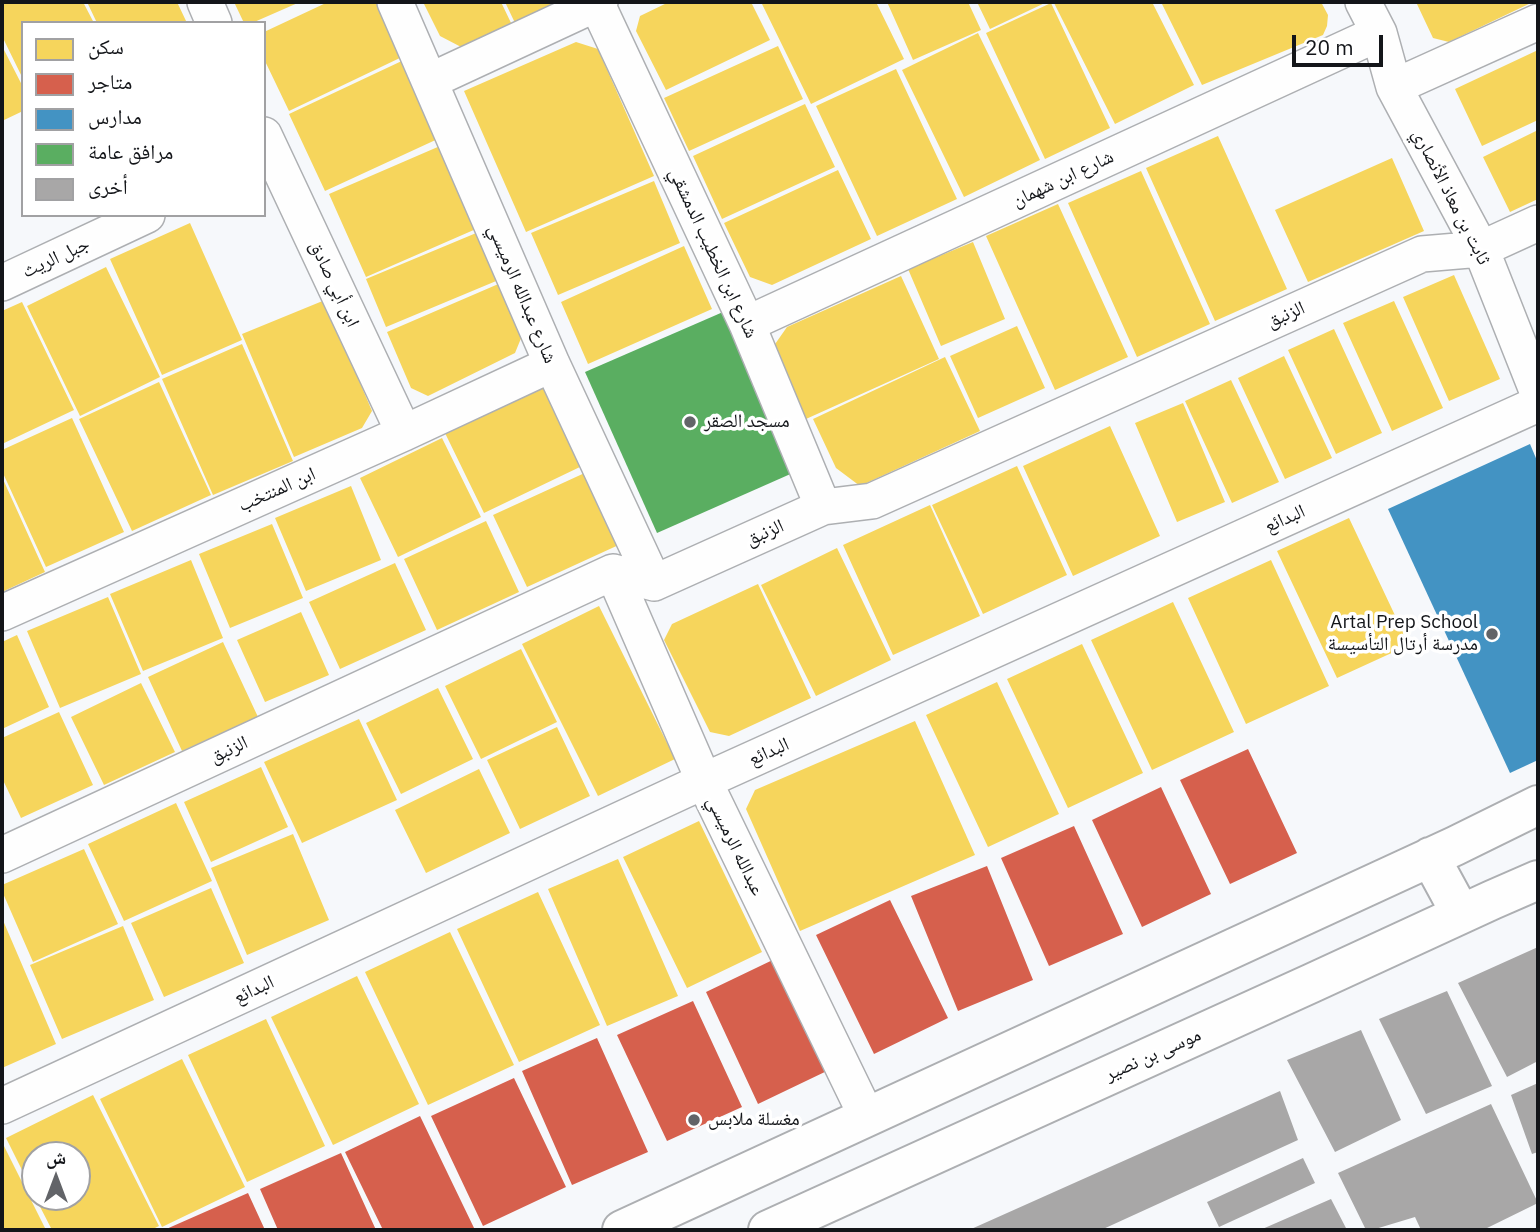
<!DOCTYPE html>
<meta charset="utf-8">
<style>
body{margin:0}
#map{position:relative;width:1540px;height:1232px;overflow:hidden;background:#f6f8fb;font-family:"IBM Plex Sans","Noto Naskh Arabic",sans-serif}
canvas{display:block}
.frame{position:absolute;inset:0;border:4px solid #131519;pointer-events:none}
.legend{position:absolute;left:21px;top:21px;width:245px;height:196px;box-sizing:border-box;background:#fff;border:2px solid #a1a1a3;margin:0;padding:9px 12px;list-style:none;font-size:21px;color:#131519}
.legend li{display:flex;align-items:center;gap:14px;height:35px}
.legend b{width:35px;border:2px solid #a1a1a3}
.north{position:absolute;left:21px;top:1141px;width:70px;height:70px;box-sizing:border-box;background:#fff;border:2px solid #a1a1a3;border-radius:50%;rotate:0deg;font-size:19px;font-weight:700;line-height:28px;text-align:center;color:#131519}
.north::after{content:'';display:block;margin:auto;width:24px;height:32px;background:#626468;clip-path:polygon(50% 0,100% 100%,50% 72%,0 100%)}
.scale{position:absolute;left:1292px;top:35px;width:91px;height:32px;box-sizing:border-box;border:4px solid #131519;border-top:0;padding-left:9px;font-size:21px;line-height:24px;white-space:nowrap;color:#131519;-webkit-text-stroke:5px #fff;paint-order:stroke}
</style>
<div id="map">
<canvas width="1540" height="1232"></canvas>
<div class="frame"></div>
<ul class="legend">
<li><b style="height:19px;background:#f6d55c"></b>سكن</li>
<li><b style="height:19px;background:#d6604d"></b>متاجر</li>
<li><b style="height:19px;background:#4393c3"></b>مدارس</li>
<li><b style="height:19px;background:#5aae61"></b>مرافق عامة</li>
<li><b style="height:19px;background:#a8a7a7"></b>أخرى</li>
</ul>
<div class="north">ش</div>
<div class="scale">20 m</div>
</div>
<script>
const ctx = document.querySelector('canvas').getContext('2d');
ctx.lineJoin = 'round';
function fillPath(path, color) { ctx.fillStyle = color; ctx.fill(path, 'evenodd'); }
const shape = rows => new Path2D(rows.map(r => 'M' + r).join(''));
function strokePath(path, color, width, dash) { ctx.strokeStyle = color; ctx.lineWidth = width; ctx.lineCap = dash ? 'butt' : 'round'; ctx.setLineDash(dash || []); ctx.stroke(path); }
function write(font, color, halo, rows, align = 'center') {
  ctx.font = font + ' "IBM Plex Sans","Noto Naskh Arabic",sans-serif'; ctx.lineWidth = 7; ctx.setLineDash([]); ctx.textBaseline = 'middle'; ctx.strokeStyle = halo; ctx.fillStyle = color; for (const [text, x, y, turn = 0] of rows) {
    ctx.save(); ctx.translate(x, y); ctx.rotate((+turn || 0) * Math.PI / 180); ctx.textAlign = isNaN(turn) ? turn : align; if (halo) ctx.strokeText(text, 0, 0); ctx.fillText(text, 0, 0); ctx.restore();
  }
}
const homes = shape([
 [2,2,83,2,94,23,23,23,23,79,2,36],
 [87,2,177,2,187,23,97,23],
 [234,2,300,2,252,23,244,23],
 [328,2,379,2,404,56,289,111,264,59,264,32],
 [423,2,501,2,512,25,463,48,440,36],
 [505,2,561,2,515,23],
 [669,2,751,2,770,40,666,90,636,31,640,16],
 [761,2,876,2,904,59,811,104],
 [887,2,968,2,981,30,913,60],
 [977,2,1047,2,990,29],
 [1056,2,1152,2,1194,85,1115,124,1054,3],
 [1161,2,1321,2,1328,15,1327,26,1323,35,1202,85],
 [1416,2,1533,2,1449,42,1433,38],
 [1051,3,1110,128,1045,159,986,33],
 [978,33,1040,160,964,197,902,70],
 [576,42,598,49,654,176,526,232,464,91],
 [2,46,23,87,23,111,2,121],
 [778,46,803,99,689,151,664,98],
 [1538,50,1538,120,1482,146,1455,89],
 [406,59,442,137,325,191,289,114],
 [896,69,957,199,877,236,816,106],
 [805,104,835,167,722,219,693,156],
 [1538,130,1538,199,1510,212,1483,157],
 [1218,136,1287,289,1215,321,1146,168],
 [440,146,476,229,366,277,329,194],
 [1392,158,1424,231,1308,282,1275,210],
 [838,170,871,239,772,285,750,277,724,223],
 [1141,171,1210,324,1137,357,1068,203],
 [654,181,680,243,558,295,531,233],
 [1058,204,1128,357,1055,390,986,236],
 [190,223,242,340,162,375,110,259],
 [481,231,501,279,386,327,366,279],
 [973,242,1005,319,941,346,908,269],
 [684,246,712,309,588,364,561,302],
 [106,267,160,377,80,416,27,306],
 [1454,275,1500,379,1449,401,1403,297],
 [901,276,939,359,806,419,773,347,787,327],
 [503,282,524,331,515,353,428,396,411,388,387,332],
 [325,300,372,411,362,428,294,457,242,334],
 [1394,301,1443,408,1392,431,1343,323],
 [22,302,74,410,2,444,2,311],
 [1017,326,1045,388,978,418,950,356],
 [1334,329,1382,433,1336,454,1288,350],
 [242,344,293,461,213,495,162,379],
 [1284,356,1332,458,1285,479,1238,378],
 [945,357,980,431,860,486,836,468,813,419],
 [1231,380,1279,482,1232,503,1185,401],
 [159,382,211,495,132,531,79,419],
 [543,386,582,466,484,513,445,433],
 [1183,403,1225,502,1177,522,1135,423],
 [72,418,124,532,46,567,2,471,2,450],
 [1110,426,1160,536,1073,576,1023,466],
 [442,438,481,517,398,557,360,478],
 [1017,466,1067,575,983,614,932,505],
 [589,471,623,543,527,587,493,515],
 [2,477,45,572,2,592],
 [351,486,381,560,306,591,275,518],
 [930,505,980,616,893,655,843,545],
 [1349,518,1409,645,1337,678,1277,551],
 [486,521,519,592,437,630,404,559],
 [272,524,303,598,230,628,199,554],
 [837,548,891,660,816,696,761,585],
 [191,560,223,638,143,671,110,594],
 [1271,560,1329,686,1246,724,1188,598],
 [395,563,426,630,340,669,309,602],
 [758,584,811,698,729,736,710,732,664,640,672,624],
 [108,597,141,674,60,708,27,631],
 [1173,602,1234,732,1152,770,1091,640],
 [599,606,675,759,598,796,522,644],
 [301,612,329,675,265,702,237,640],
 [17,635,49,707,2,729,2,642],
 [223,642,258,717,182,751,148,677],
 [1082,644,1143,773,1068,808,1007,679],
 [521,649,557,722,481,759,445,686],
 [997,682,1059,814,988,847,926,715],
 [141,683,175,752,104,785,71,717],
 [438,688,473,759,401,794,366,723],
 [59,712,93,785,21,818,2,778,2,738],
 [359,719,397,800,302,843,264,762],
 [915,721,975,855,800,931,746,809,755,790],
 [557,727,590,796,520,829,487,760],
 [261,767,288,827,211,862,184,802],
 [479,769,510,833,426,873,395,810],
 [176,803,212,881,124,921,88,844],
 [699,821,762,952,687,988,623,857],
 [293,834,329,920,247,955,211,868],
 [84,849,118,924,33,962,2,891,2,885],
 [618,859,678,996,607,1026,548,889],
 [211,888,244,963,164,997,131,923],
 [538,892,600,1025,519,1062,457,929],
 [2,918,56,1044,2,1068],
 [123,926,154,1000,62,1039,30,965],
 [450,932,514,1065,428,1105,365,972],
 [357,976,419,1104,333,1145,271,1017],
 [266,1019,325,1146,247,1182,188,1055],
 [182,1059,245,1187,162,1227,100,1099],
 [93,1095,159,1226,151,1230,52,1230,35,1197,77,1197,77,1155,35,1155,35,1196,6,1138],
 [2,1142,46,1230,2,1230]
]);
const shops = shape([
 [1248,749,1297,853,1230,884,1180,780],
 [1161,787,1211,894,1142,927,1092,820],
 [1074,826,1123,934,1049,966,1001,858],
 [987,866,1033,980,958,1011,911,896],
 [890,900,948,1018,874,1054,816,935],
 [781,956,831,1069,758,1104,706,992],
 [693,1001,742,1107,667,1141,617,1035],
 [597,1038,648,1152,572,1185,522,1071],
 [514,1078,566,1187,483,1226,431,1116],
 [420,1116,475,1230,383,1230,345,1152],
 [341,1153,376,1230,278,1230,260,1189],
 [248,1193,265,1230,164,1230]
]);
const schools = shape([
 [1530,444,1538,463,1538,760,1510,773,1388,509]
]);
const public = shape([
 [723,312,795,472,657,533,585,372]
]);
const building = shape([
 [1538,947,1538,1061,1507,1077,1458,983],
 [1447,991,1492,1086,1426,1114,1379,1019],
 [1361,1030,1401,1120,1335,1152,1287,1060],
 [1538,1083,1538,1152,1532,1154,1511,1095],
 [1280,1091,1298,1140,1101,1230,969,1230],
 [1491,1104,1538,1203,1483,1230,1421,1230,1415,1217,1372,1230,1366,1230,1338,1173],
 [1303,1158,1315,1183,1219,1227,1207,1202],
 [1331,1199,1347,1230,1260,1230]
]);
const minor = shape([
 [205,2,214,23],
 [395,2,552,364,654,583],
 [596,2,747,324,823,507],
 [1363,2,1379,33,1394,87,1481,249,1538,393],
 [430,81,600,2],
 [1394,87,1538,22],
 [264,135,404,433],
 [2,283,147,215],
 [747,324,1379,33],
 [613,572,704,781,867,1117],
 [2,613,404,433,552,364],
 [2,855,613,572,654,583,823,507,872,501,1422,254,1481,249,1538,223],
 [2,1106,704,781,1538,404]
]);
const tertiary = shape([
 [1430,857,1461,914],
 [622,1230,1455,846,1538,805],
 [768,1230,1312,983,1492,900,1538,880]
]);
const markers = [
 [690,422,7,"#626468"],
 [1492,634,7,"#626468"],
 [694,1120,7,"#626468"]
];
const streetNames = [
 ["شارع ابن شهمان",1063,179,-25],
 ["ثابت بن معاذ الأنصاري",1451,197,63],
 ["شارع ابن الخطيب الدمشقي",713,253,65],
 ["جبل الريث",56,258,-25],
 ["ابن أبي صادق",334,284,65],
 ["شارع عبدالله الرميسي",522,294,67],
 ["الزنبق",1286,315,-24],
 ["ابن المنتخب",277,490,-24],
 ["البدائع",1285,519,-24],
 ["الزنبق",765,533,-24],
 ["الزنبق",229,750,-25],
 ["البدائع",769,752,-24],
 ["عبدالله الرميسي",735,846,64],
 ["البدائع",254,990,-25],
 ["موسى بن نصير",1153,1055,-24]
];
const poiNames = [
 ["مسجد الصقر",704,422],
 ["Artal Prep School",1478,623,"right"],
 ["مدرسة أرتال التأسيسة",1478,645,"right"],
 ["مغسلة ملابس",708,1120]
];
fillPath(homes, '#f6d55c');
fillPath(shops, '#d6604d');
fillPath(schools, '#4393c3');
fillPath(public, '#5aae61');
fillPath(building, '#a8a7a7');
strokePath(minor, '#adafb2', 38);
strokePath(tertiary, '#adafb2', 42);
strokePath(minor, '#fefefe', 35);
strokePath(tertiary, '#fefefe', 38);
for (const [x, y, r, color] of markers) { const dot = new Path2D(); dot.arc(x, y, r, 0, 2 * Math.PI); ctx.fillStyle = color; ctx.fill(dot); strokePath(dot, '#fff', 2.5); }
write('19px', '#131519', '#fff', streetNames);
write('19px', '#131519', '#fff', poiNames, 'left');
</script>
